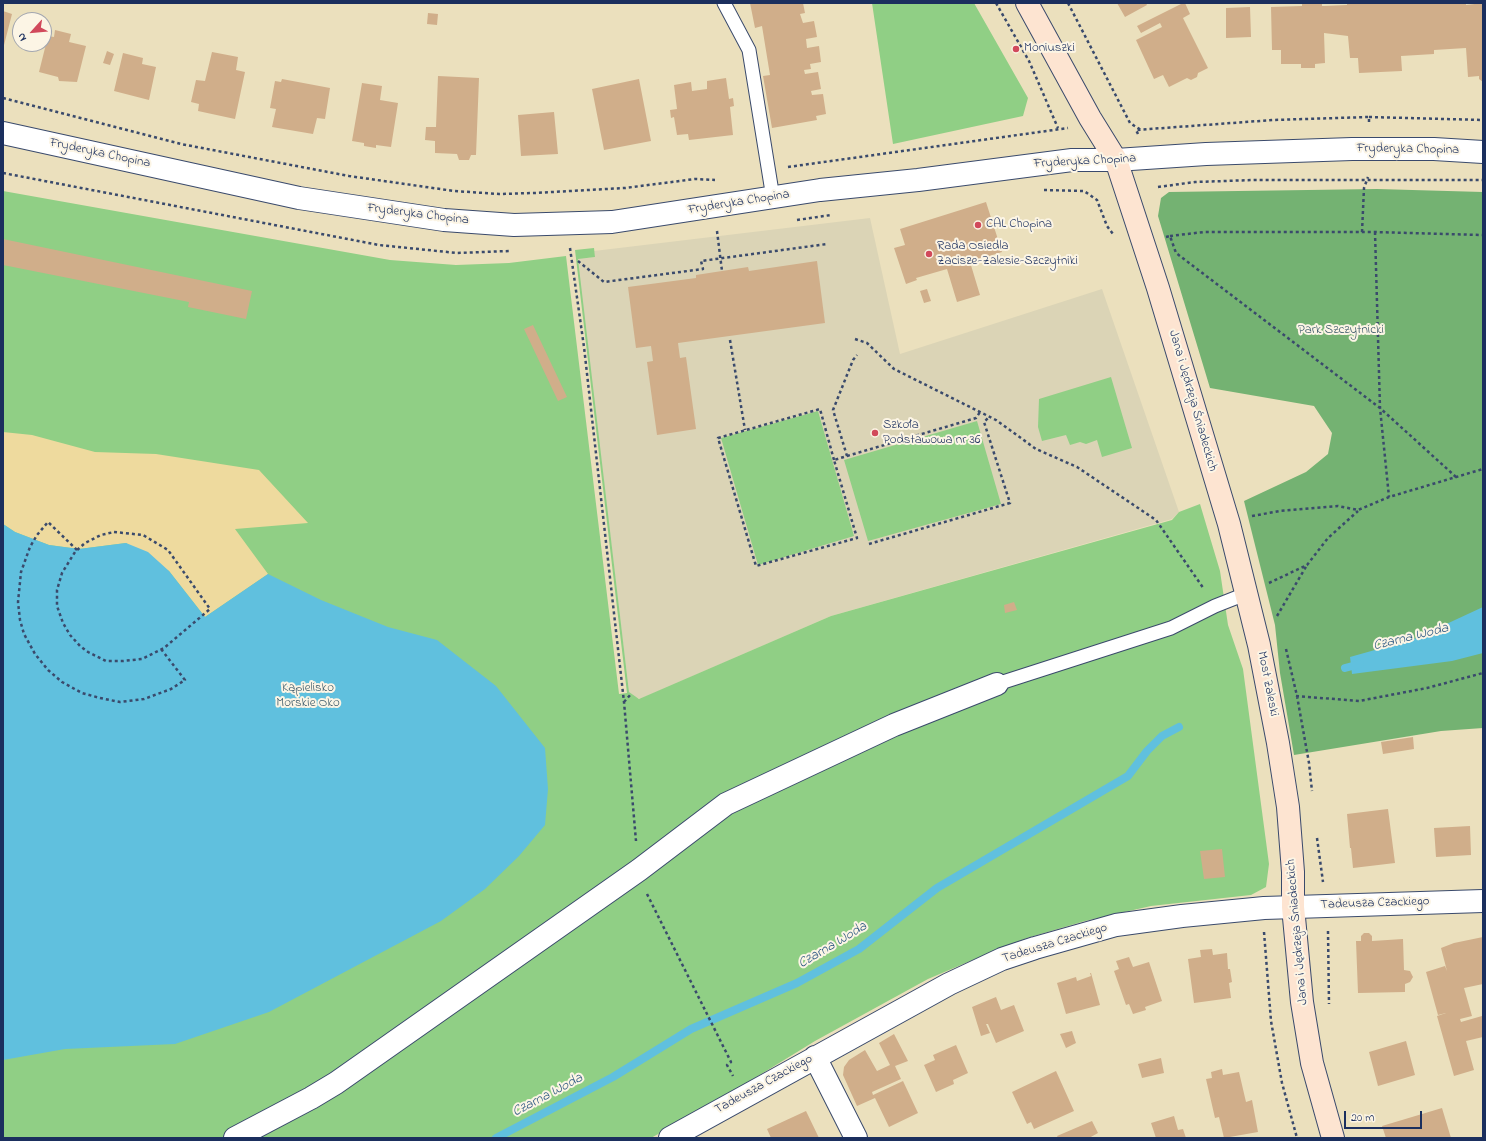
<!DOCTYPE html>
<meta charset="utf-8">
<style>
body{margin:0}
#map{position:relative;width:1486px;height:1141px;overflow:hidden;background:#ebe0bd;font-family:"Indie Flower",sans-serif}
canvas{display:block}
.frame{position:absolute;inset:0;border:4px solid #1b2f5e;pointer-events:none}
.north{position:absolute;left:12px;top:12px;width:40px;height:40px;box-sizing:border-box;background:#fcf5e5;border:1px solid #a2a6af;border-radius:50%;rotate:243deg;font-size:11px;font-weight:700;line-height:16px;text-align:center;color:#1b2f5e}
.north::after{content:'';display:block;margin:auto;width:14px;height:18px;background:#d1495b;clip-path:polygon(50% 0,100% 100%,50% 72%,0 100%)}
.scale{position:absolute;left:1344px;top:1111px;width:78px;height:18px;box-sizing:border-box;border:2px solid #1b2f5e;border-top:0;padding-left:5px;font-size:12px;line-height:14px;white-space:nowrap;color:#1b2f5e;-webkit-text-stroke:3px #fcf5e5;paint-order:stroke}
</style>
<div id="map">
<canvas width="1486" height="1141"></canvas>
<div class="frame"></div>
<div class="north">N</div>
<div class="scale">20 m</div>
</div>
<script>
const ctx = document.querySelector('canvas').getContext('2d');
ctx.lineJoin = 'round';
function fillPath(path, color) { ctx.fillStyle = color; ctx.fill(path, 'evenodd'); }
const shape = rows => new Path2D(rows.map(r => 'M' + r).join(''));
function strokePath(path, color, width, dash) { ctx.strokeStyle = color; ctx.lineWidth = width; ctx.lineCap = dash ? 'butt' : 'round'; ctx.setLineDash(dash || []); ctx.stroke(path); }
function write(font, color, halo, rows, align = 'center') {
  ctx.font = font + ' "Indie Flower",sans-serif'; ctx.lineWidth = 4; ctx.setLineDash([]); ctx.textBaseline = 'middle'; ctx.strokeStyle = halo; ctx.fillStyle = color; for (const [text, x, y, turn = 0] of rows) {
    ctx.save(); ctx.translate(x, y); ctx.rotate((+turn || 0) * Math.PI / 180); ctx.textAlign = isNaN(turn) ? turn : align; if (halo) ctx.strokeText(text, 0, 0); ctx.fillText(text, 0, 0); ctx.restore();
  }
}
const built = shape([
 [870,218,900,354,1102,289,1179,512,1172,519,831,616,640,699,633,696,629,692,577,258,595,257,594,251]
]);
const green = shape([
 [872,3,974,3,1028,98,1023,116,893,144],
 [3,191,390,260,456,265,509,263,566,256,619,694,627,693,575,250,594,248,595,257,578,259,629,692,639,699,831,616,1172,520,1179,512,1200,504,1220,571,1228,625,1243,669,1269,864,1266,887,1251,895,1151,906,1085,921,1027,938,975,959,928,979,815,1041,719,1100,651,1138,3,1138],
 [1111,377,1132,448,1102,457,1097,440,1086,444,1080,442,1070,445,1066,435,1042,441,1038,427,1039,399],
 [818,411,854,536,758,565,721,438],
 [977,421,1001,504,868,541,844,460]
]);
const forest = shape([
 [1377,189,1483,192,1483,728,1441,731,1294,755,1280,673,1275,625,1244,501,1306,472,1328,454,1332,433,1314,406,1210,388,1158,216,1161,198,1169,192]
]);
const sand = shape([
 [3,432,32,435,95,452,156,454,259,470,308,523,235,529,268,574,205,617,169,571,126,543,79,549,49,545,15,532,3,524]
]);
const water = shape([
 [3,524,15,532,49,545,79,549,126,543,148,552,169,571,205,617,268,574,321,600,388,627,437,640,496,686,545,748,548,789,545,825,519,856,485,889,441,921,269,1012,175,1044,65,1049,3,1060],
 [1483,607,1483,653,1452,661,1352,674,1350,657,1414,639]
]);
const stream = shape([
 [1345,668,1360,664],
 [496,1138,613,1077,691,1029,797,983,859,949,937,888,1128,776,1147,751,1162,736,1179,727]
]);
const building = shape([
 [750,3,803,3,805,13,800,14,803,23,814,21,817,37,806,39,807,48,819,46,821,62,810,64,811,69,804,70,805,74,818,72,821,89,811,91,812,95,823,94,826,114,816,116,817,120,772,128,763,76,770,75,762,26,755,28],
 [1117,3,1146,3,1147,5,1125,17],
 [1183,3,1185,3,1190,14,1183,18,1208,68,1198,73,1197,77,1191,80,1187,78,1169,87,1163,75,1154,79,1136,40,1162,27,1160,23,1141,33,1137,26],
 [1302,3,1322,3,1322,6,1324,6,1347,5,1347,3,1466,3,1466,5,1483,3,1483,82,1479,79,1479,76,1468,77,1466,48,1434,50,1434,54,1401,56,1402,71,1359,73,1358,58,1350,58,1348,36,1324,33,1325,63,1315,64,1315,68,1301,68,1301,64,1281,64,1281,50,1272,50,1271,7,1302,6],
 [1250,7,1251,37,1226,38,1226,8],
 [3,11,12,14,3,49],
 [428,13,438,14,437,25,427,24],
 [55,30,71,34,69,42,86,46,77,82,59,81,58,77,39,72,48,36,54,37],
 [107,51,114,54,110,65,103,63],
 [212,52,238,57,236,70,245,72,235,119,198,111,199,104,191,102,196,80,205,81],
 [123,53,143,58,142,64,156,67,149,100,114,91],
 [438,76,479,78,476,155,471,155,469,160,459,160,457,154,435,153,435,141,425,140,426,127,436,127],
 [726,78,729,99,733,98,734,106,730,107,733,135,689,140,688,134,677,135,674,117,671,118,670,110,677,109,674,85,691,82,692,91,707,89,707,81],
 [282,79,330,88,325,119,317,118,313,134,272,127,276,109,270,108,275,81,281,82],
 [639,79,651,141,604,150,592,89],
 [362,83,382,86,380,100,398,103,391,147,376,145,376,148,364,146,364,143,352,141],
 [554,112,558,154,521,156,518,115],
 [986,202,1002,252,970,262,980,295,957,302,947,269,916,278,917,280,906,284,894,248,905,245,900,229],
 [3,239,252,291,246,319,188,307,189,302,3,265],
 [817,261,825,323,678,343,680,358,686,357,696,429,657,435,647,362,653,361,651,346,636,348,628,287,696,278,696,275,748,267,749,271],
 [927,289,931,301,924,303,920,291],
 [533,325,567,397,558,401,524,329],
 [1014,602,1017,610,1005,613,1004,605],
 [1413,737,1414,749,1383,754,1381,742],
 [1388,809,1395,863,1353,868,1351,848,1350,848,1347,814],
 [1470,826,1471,855,1436,857,1434,828],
 [1222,849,1225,877,1204,879,1200,851],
 [1364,933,1369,933,1372,936,1372,941,1403,939,1404,970,1410,971,1413,977,1410,982,1405,984,1405,992,1358,993,1356,941,1361,941,1361,936],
 [1483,937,1483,984,1464,988,1472,1016,1460,1019,1461,1022,1482,1016,1483,1037,1466,1041,1474,1070,1454,1076,1437,1016,1446,1013,1438,1015,1426,972,1445,966,1447,971,1441,948,1454,943],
 [1212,949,1213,955,1227,953,1228,969,1230,969,1232,982,1229,983,1231,998,1194,1003,1188,959,1201,957,1200,950],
 [1129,957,1133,967,1149,962,1162,1001,1145,1007,1146,1010,1133,1014,1129,1004,1126,1005,1114,971,1119,969,1116,961],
 [1090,973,1091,973,1100,1005,1066,1014,1057,983,1076,977,1077,981,1091,976],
 [996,997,1001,1010,1014,1005,1024,1031,996,1043,988,1024,986,1024,990,1033,981,1036,972,1007],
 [1072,1031,1076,1043,1066,1048,1060,1034],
 [894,1034,908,1061,895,1066,901,1079,872,1092,873,1095,903,1081,918,1113,889,1127,875,1098,857,1106,843,1075,844,1067,849,1060,865,1050,877,1071,890,1065,879,1043],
 [1406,1041,1415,1075,1378,1086,1369,1052],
 [956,1045,968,1073,953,1080,954,1084,936,1092,924,1065,935,1060,933,1055],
 [1161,1058,1164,1073,1142,1078,1138,1064],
 [1222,1069,1223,1075,1239,1072,1246,1102,1252,1100,1258,1132,1224,1138,1219,1117,1215,1118,1206,1079,1212,1078,1211,1072],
 [1056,1071,1074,1111,1034,1129,1031,1122,1027,1124,1012,1092],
 [1442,1108,1451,1138,1386,1138,1382,1126],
 [806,1111,819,1138,771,1138,767,1129],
 [1174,1116,1178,1130,1183,1129,1186,1138,1156,1138,1151,1123],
 [1092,1121,1098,1133,1089,1138,1058,1138,1057,1136]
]);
const path = shape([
 [996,3,1029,61,1058,128],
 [1068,3,1130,123,1141,130],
 [3,98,181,144,349,176,454,191,499,194,534,193,625,188,695,179,715,180],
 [1369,117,1483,120],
 [1138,134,1136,130,1273,120,1369,117,1369,125],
 [788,167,1068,128],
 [3,173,379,245,457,253,509,251],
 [1158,187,1195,182,1254,180,1483,180],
 [1044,190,1084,191,1097,200,1107,226,1113,234],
 [797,220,831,215],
 [717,231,722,271],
 [1362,232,1364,188,1368,177],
 [1375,232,1380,408,1389,497],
 [1170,236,1204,232,1375,232,1483,235],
 [1166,237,1170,236,1176,253,1380,408,1456,477],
 [570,248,584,347,624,702,636,841],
 [578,261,604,282,703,269,701,261,827,244],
 [855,339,867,343,894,369,996,420,1036,449,1077,467,1156,520,1204,589],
 [730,340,745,430],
 [847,456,976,418,980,412],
 [834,460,820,409,718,438,756,566,857,538,834,460,847,456,833,410,853,360,857,355],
 [1252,516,1280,511,1338,506,1358,510,1389,497,1483,469],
 [114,532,143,535,168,550,210,609,164,648,142,659,123,661,106,661,88,652,80,646,70,635,63,623,57,606,57,590,62,573,75,552,85,543,101,535,114,532],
 [869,544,1010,503,984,422,989,417],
 [77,550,48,522,37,535,30,547,21,572,18,602,20,620,24,634,35,654,48,670,62,682,82,693,100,698,120,702,144,699,171,689,185,680,161,649],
 [1269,583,1307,565,1328,538,1358,511],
 [1277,616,1307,565],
 [1286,649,1297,696,1309,763,1312,791],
 [1296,696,1359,701,1427,688,1483,673],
 [624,702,631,694],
 [1317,838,1323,882],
 [647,894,731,1062,727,1065,733,1076],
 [1328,931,1329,1004],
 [1264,932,1271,1021,1282,1083,1297,1138]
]);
const lane = shape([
 [724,3,749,50,773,198],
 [997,684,1171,628,1215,606,1248,593]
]);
const street = shape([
 [3,133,299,198,444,220,514,225,612,222,820,190,918,180,1072,160,1116,160,1206,154,1352,149,1434,149,1483,152],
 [815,1057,856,1138],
 [235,1138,311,1098,336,1083,639,870,726,804,894,725,997,684],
 [670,1138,949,984,1002,959,1035,948,1116,925,1182,916,1264,908,1483,901]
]);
const secondary = shape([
 [1027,3,1090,118,1116,160,1158,288,1229,524,1259,645,1278,743,1288,807,1293,872,1293,907,1302,1002,1312,1063,1333,1138]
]);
const markers = [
 [1016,49,4,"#d1495b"],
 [978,225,4,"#d1495b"],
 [929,254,4,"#d1495b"],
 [875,433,4,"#d1495b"]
];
const poiNames = [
 ["Moniuszki",1024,49],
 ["CAL Chopina",986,225],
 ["Rada Osiedla",937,247],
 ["Zacisze-Zalesie-Szczytniki",937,262],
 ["Szkoła",883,426],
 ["Podstawowa nr 36",883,441]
];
const streetNames = [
 ["Fryderyka Chopina",1408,150,1],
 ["Fryderyka Chopina",100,154,12],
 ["Fryderyka Chopina",1085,162,-3],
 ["Fryderyka Chopina",739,203,-9],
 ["Fryderyka Chopina",418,215,7],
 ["Jana i Jędrzeja Śniadeckich",1192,401,74],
 ["Most Zaleski",1267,684,79],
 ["Tadeusza Czackiego",1375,904,-2],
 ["Jana i Jędrzeja Śniadeckich",1298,932,-95],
 ["Tadeusza Czackiego",1055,944,-17],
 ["Tadeusza Czackiego",764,1085,-29]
];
const parkNames = [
 ["Park Szczytnicki",1341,331],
 ["Kąpielisko",308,689],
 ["Morskie Oko",308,704]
];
const waterNames = [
 ["Czarna Woda",1411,638,-14],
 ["Czarna Woda",833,946,-31],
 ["Czarna Woda",548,1096,-28]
];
fillPath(built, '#dbd4b6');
fillPath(green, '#90cf85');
fillPath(forest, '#74b272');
fillPath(sand, '#eeda9e');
fillPath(water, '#60c0de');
strokePath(stream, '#60c0de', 8);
fillPath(building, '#d0ae8a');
strokePath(lane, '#3a4a6c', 15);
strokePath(street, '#3a4a6c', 24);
strokePath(secondary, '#3a4a6c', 24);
strokePath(path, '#3a4a6c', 2.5, [3, 3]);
strokePath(lane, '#fff', 13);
strokePath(street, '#fff', 22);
strokePath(secondary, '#fde4d1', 22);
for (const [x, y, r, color] of markers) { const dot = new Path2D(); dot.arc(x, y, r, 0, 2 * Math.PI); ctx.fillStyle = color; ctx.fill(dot); strokePath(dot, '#fcf5e5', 1.5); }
write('13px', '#1b2f5e', '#fcf5e5', poiNames, 'left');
write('13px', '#1b2f5e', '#fcf5e5', streetNames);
write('13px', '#385768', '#fcf5e5', parkNames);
write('italic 14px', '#305a84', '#fcf5e5', waterNames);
</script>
